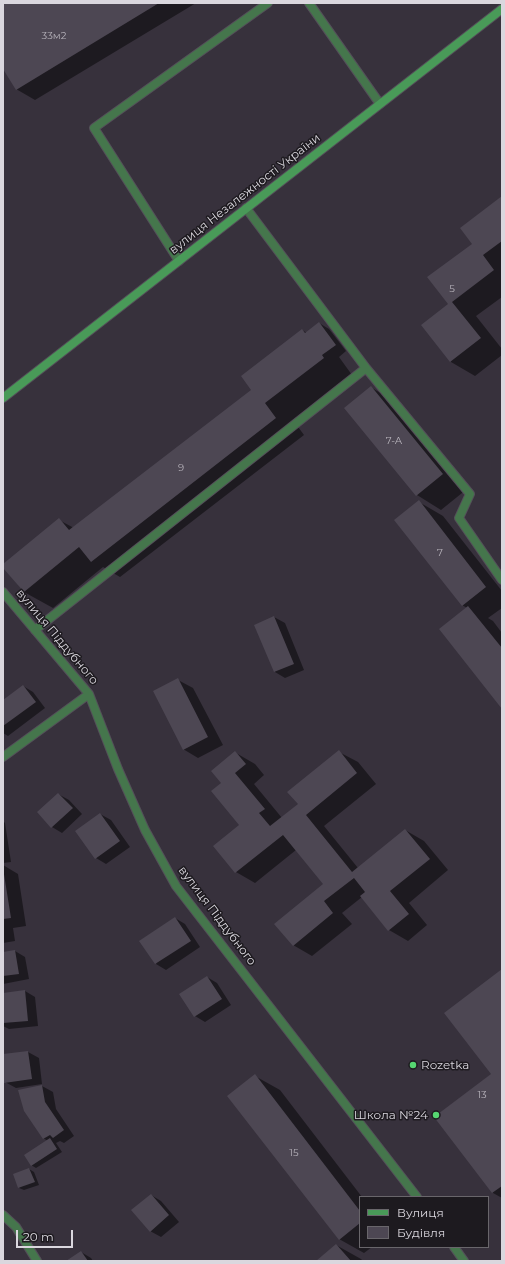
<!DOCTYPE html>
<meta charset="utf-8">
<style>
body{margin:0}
#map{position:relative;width:505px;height:1264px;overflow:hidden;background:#37313c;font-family:Montserrat,sans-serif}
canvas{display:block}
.frame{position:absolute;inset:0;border:4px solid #dad7de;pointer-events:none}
.legend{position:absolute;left:359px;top:1196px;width:130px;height:52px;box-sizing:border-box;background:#1d1a1f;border:1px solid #69666b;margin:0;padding:5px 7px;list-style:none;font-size:12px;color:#dad7de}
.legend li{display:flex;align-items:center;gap:8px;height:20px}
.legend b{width:20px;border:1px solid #69666b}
.scale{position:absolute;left:16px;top:1230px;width:57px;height:18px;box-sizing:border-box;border:2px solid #dad7de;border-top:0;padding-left:5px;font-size:12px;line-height:14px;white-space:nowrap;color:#dad7de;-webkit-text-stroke:3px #1d1a1f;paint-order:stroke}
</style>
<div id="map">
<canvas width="505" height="1264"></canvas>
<div class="frame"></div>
<ul class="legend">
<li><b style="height:5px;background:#499a58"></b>Вулиця</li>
<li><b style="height:11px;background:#4d4753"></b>Будівля</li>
</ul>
<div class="scale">20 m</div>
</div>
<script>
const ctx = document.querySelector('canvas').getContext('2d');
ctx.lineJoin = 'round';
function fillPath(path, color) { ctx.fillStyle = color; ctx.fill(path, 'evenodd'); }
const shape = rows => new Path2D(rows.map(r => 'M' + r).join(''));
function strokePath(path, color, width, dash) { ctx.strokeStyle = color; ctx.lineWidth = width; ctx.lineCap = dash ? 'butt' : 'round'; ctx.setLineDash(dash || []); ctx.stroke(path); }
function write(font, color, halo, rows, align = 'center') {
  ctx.font = font + ' Montserrat,sans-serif'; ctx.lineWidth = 3; ctx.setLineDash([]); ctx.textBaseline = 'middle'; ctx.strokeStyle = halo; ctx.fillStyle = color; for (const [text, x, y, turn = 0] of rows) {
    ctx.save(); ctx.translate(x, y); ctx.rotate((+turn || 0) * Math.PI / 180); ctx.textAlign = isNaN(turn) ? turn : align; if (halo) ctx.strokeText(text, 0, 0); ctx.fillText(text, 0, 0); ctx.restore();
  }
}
const shadow = shape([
 [3,3,196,3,35,100,16,89,3,67],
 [502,198,502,297,476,316,502,349,502,355,475,376,451,362,422,325,449,305,474,244],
 [319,323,329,329,346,351,339,357,352,375,293,420,304,435,120,577,103,567,53,608,24,592,3,565,59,520,74,528,253,390,302,330,307,333],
 [372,388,396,402,467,489,441,510,417,495],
 [419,502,443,516,502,591,502,608,488,618,493,621,502,633,502,707,467,608,462,605],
 [274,617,285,623,304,670,285,678,275,672,255,625],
 [178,680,193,688,223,745,198,758,183,749],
 [23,686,33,692,45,708,8,736,3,733,3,701],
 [339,752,358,762,376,784,324,826,358,868,405,830,424,841,448,870,409,903,427,925,408,941,389,930,362,897,342,913,352,924,312,956,293,945,324,884,296,850,255,883,236,872,215,846,241,825,223,783,236,753,255,764,264,775,254,784,282,818,299,804],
 [58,794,69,800,82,814,62,833,52,827],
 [100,814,111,820,130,847,106,864,96,858],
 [3,821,5,823,11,862,3,863],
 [3,865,18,874,26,926,13,928,15,941,3,943],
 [175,918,185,924,200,947,166,970,156,964],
 [15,951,25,957,29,979,3,984,3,953],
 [502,970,502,1198,493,1193,435,1117,492,1074],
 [207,977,217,983,231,1005,205,1022,195,1016],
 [25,991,35,997,38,1026,9,1029,3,1026,3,994],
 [28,1052,39,1058,42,1084,16,1088,5,1082,3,1055],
 [255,1076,280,1090,362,1197,360,1197,360,1247,372,1247,364,1253,339,1239],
 [42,1086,53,1092,56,1109,74,1136,64,1143,60,1141,56,1143,62,1152,36,1168,31,1165,48,1141,43,1138],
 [29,1169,34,1172,39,1185,24,1190,19,1188],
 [151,1195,161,1201,179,1222,161,1237,150,1231],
 [336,1245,361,1259,363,1261,317,1261],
 [81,1252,91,1258,93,1261,68,1261]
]);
const building = shape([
 [3,3,159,3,16,90,3,69],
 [502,196,502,241,483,255,494,270,452,302,481,338,450,362,421,325,448,304,427,277,472,244,460,228],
 [319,322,336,345,322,355,324,358,265,403,276,418,91,562,79,547,24,592,3,568,3,564,59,518,69,530,251,390,241,376,302,329,305,333],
 [371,386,443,474,416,496,344,408],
 [419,500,486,587,462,606,394,520],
 [468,606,502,648,502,709,439,629],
 [274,616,294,664,274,672,254,625],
 [178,678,208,737,183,750,153,691],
 [23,685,36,702,3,726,3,700],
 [339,750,357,773,306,815,352,872,405,829,430,859,390,891,409,914,388,931,360,896,365,892,354,878,324,901,333,913,293,946,274,924,323,884,283,835,235,873,213,846,239,825,211,791,221,783,211,771,235,751,246,764,235,773,265,809,259,813,270,826,298,804,287,792],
 [58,793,73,808,51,828,37,812],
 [100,813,120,841,95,859,75,831],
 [3,868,11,918,3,919],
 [175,917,191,941,155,964,139,941],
 [15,950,19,974,3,976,3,952],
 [502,969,502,1186,492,1193,434,1117,491,1074,444,1013],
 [207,976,222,999,194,1017,179,994],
 [25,990,28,1021,3,1023,3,993],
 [28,1051,32,1079,4,1083,3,1054],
 [255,1074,360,1211,360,1223,339,1240,227,1096],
 [42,1085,45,1102,64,1130,53,1138,50,1135,43,1139,24,1111,18,1090],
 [50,1138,57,1149,31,1166,24,1155],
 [29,1168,35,1182,18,1188,13,1174],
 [151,1194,169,1215,150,1232,131,1210],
 [336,1244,351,1261,316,1261],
 [81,1251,88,1261,66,1261]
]);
const service = shape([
 [309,3,380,104],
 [179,261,94,128,268,3],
 [366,368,470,494,459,518,502,580],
 [35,630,366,368,246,208]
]);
const minor = shape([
 [3,592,89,694,118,769,145,830,176,886,417,1197],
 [3,757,89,694],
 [3,1215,16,1227,37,1261],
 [454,1247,464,1261]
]);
const secondary = shape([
 [3,398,502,9]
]);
const markers = [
 [413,1065,4,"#56d671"],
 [436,1115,4,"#56d671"]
];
const numberNames = [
 ["33м2",54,36],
 ["5",452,289],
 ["7-А",394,441],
 ["9",181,468],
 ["7",440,553],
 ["13",482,1095],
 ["15",294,1153]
];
const streetNames = [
 ["вулиця Незалежності України",245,194,-38],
 ["вулиця Піддубного",57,637,50],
 ["вулиця Піддубного",217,916,53]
];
const poiNames = [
 ["Rozetka",421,1065],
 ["Школа №24",428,1115,"right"]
];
fillPath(shadow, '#0007');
fillPath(building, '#4d4753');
strokePath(service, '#544f59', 10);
strokePath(minor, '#544f59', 10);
strokePath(secondary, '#544f59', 10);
strokePath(service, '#45764c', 8);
strokePath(minor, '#45764c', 8);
strokePath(secondary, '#499a58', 8);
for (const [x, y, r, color] of markers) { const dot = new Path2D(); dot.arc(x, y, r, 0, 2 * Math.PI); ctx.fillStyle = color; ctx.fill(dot); strokePath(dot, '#1d1a1f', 1.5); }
write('10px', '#b7b3bb', null, numberNames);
write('12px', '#dad7de', '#1d1a1f', streetNames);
write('12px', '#dad7de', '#1d1a1f', poiNames, 'left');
</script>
